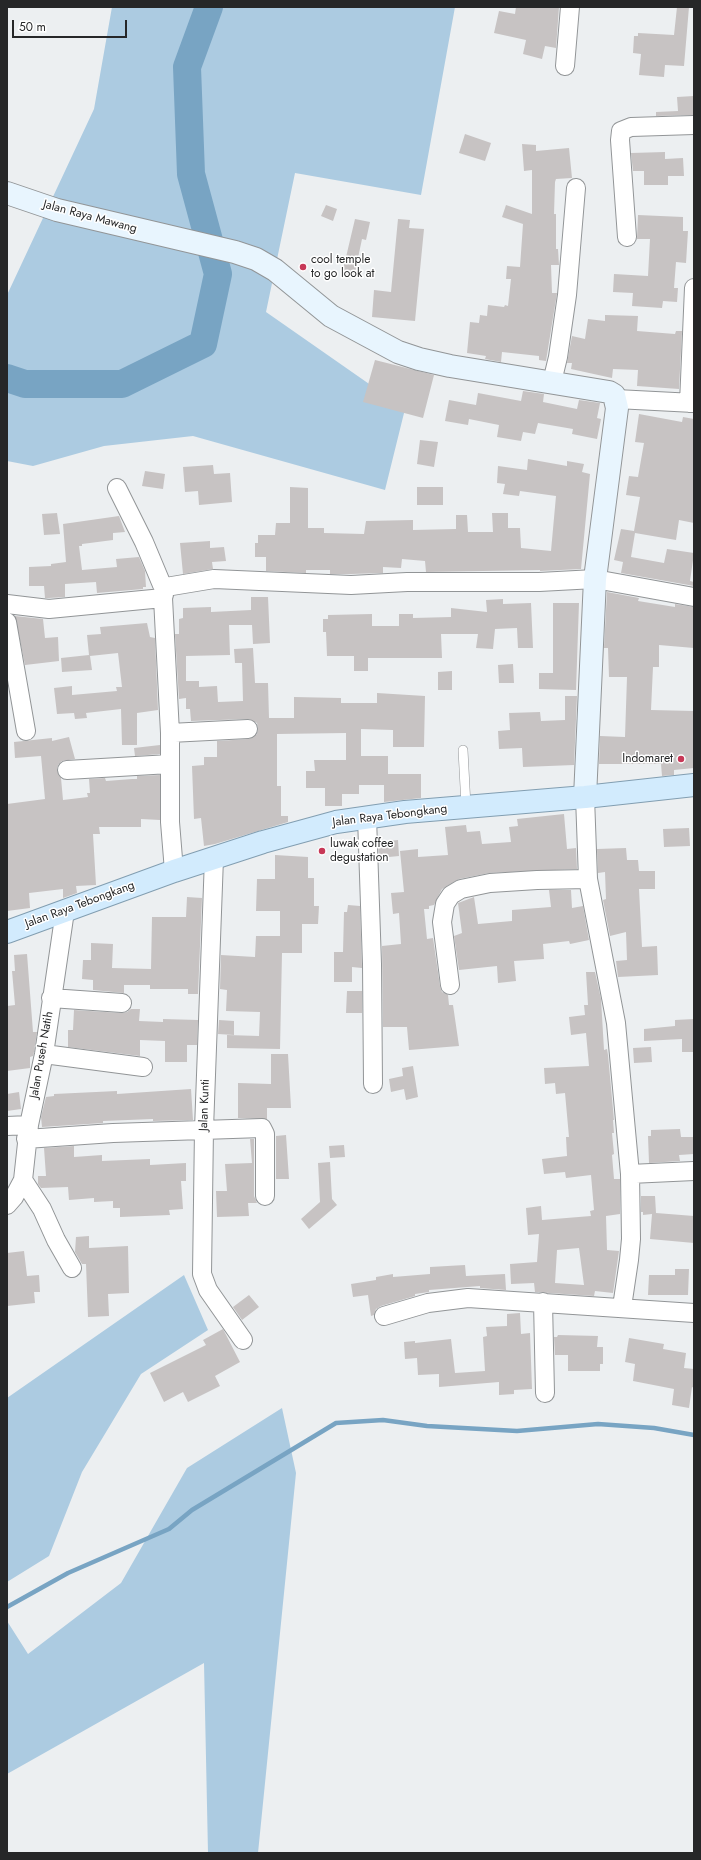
<!DOCTYPE html>
<style>
body{margin:0}
#map{position:relative;width:701px;height:1860px;overflow:hidden;background:#eceff1;font-family:Jost,sans-serif}
canvas{display:block}
.frame{position:absolute;inset:0;border:8px solid #262728;pointer-events:none}
.scale{position:absolute;left:12px;top:20px;width:115px;height:18px;box-sizing:border-box;border:2px solid #262728;border-top:0;padding-left:5px;font-size:12px;line-height:14px;white-space:nowrap;color:#262728;-webkit-text-stroke:3px #fff;paint-order:stroke}
</style>
<div id="map">
<canvas width="701" height="1860"></canvas>
<div class="frame"></div>
<div class="scale">50 m</div>
</div>
<script>
const ctx = document.querySelector('canvas').getContext('2d');
ctx.lineJoin = 'round';
function fillPath(path, color) { ctx.fillStyle = color; ctx.fill(path, 'evenodd'); }
const shape = rows => new Path2D(rows.map(r => 'M' + r).join(''));
function strokePath(path, color, width, dash) { ctx.strokeStyle = color; ctx.lineWidth = width; ctx.lineCap = dash ? 'butt' : 'round'; ctx.setLineDash(dash || []); ctx.stroke(path); }
function write(font, color, halo, rows, align = 'center') {
  ctx.font = font + ' Jost,sans-serif'; ctx.lineWidth = 3; ctx.setLineDash([]); ctx.textBaseline = 'middle'; ctx.strokeStyle = halo; ctx.fillStyle = color; for (const [text, x, y, turn = 0] of rows) {
    ctx.save(); ctx.translate(x, y); ctx.rotate((+turn || 0) * Math.PI / 180); ctx.textAlign = isNaN(turn) ? turn : align; if (halo) ctx.strokeText(text, 0, 0); ctx.fillText(text, 0, 0); ctx.restore();
  }
}
const green = shape([
 [112,7,455,7,421,195,295,173,266,312,405,409,385,490,193,436,104,446,33,466,7,461,7,295,94,109],
 [184,1275,208,1330,141,1374,82,1472,49,1556,7,1582,7,1398],
 [282,1408,296,1473,258,1853,208,1853,204,1663,7,1774,7,1621,28,1654,121,1583,187,1468]
]);
const stream = shape([
 [7,1607,68,1573,169,1529,192,1510,336,1423,383,1420,427,1426,517,1431,598,1424,654,1428,694,1435]
]);
const river = shape([
 [7,378,25,384,122,384,203,344,218,274,191,174,187,67,209,7]
]);
const building = shape([
 [516,7,559,7,556,48,545,46,542,59,523,54,526,40,494,33,499,11,515,14],
 [677,7,689,7,684,66,665,65,664,77,639,75,641,54,633,53,634,36,638,36,638,33,674,35],
 [694,96,693,115,656,116,656,112,678,111,677,97],
 [465,134,491,143,485,161,459,153],
 [522,144,536,145,536,151,569,148,572,178,556,179,555,182,554,214,556,214,556,249,558,249,559,265,551,265,552,293,557,293,546,361,539,360,539,356,502,352,501,362,485,359,486,356,467,353,470,322,479,323,480,315,487,316,488,305,504,307,505,305,508,306,511,279,506,279,507,266,520,267,523,224,502,217,506,205,532,214,532,170,524,171],
 [665,152,665,159,683,158,684,176,668,176,668,185,644,185,644,171,633,171,631,153],
 [326,205,337,209,333,221,321,216],
 [638,215,683,217,683,231,688,231,686,263,676,262,674,288,678,288,677,302,663,301,662,308,632,306,633,293,613,292,614,274,648,276,650,239,637,239],
 [355,219,370,222,366,240,362,239,354,277,342,274],
 [398,219,410,220,409,228,424,229,415,321,372,317,374,290,391,292],
 [605,315,638,316,637,331,675,334,676,331,682,331,679,389,637,386,638,370,613,369,612,378,571,369,572,363,567,363,572,336,585,339,588,319,605,321],
 [375,360,434,375,423,418,363,402],
 [523,391,544,394,543,402,577,409,579,400,600,403,597,418,601,419,597,439,572,434,573,429,538,423,535,434,523,432,521,441,497,437,499,425,469,419,468,425,445,421,449,400,476,405,478,393,521,401],
 [639,414,682,422,683,417,694,419,694,523,679,520,676,540,635,533,631,557,664,563,667,549,694,553,690,581,694,582,694,586,621,573,623,562,614,560,621,529,634,531,640,497,626,495,629,476,638,477,644,443,635,442],
 [420,440,438,442,434,467,417,464],
 [528,459,567,466,567,461,584,464,582,472,590,474,581,569,540,571,540,570,426,572,425,561,402,559,401,568,383,567,383,573,351,574,330,574,330,570,306,570,306,573,266,571,266,557,255,557,255,543,258,543,258,535,275,535,276,523,290,523,290,487,308,488,308,528,324,528,324,533,364,534,366,521,413,520,413,530,456,529,456,515,467,515,468,532,493,532,492,513,508,513,508,528,520,528,521,548,551,551,556,496,520,491,519,496,503,494,505,484,497,483,498,466,527,470],
 [213,465,214,474,230,473,232,502,199,505,198,491,185,492,183,467],
 [145,471,165,474,163,489,142,486],
 [417,487,443,487,443,505,417,505],
 [57,513,60,534,44,535,42,514],
 [119,516,125,532,113,533,113,540,82,544,82,546,79,546,82,570,117,567,116,559,139,557,145,571,146,587,143,587,143,589,97,593,96,582,65,584,65,597,49,598,45,598,44,586,29,586,29,567,51,566,51,564,66,562,63,524],
 [210,541,210,548,224,547,226,561,212,562,213,569,183,574,180,543],
 [607,592,639,598,638,601,675,607,675,604,694,607,694,648,659,645,659,667,653,667,651,710,694,711,694,768,674,770,674,775,662,776,661,764,599,764,600,736,625,737,627,677,609,677,608,648,604,648],
 [251,597,268,597,270,643,253,644,252,625,229,625,230,655,186,656,186,681,199,681,199,687,217,686,218,702,243,701,242,663,235,663,234,649,253,648,255,683,268,683,269,718,294,718,294,697,341,698,341,703,377,703,377,693,425,696,424,747,393,747,393,730,361,729,361,756,388,756,388,774,421,774,421,798,384,802,384,785,359,785,359,794,342,794,342,806,325,806,325,788,306,788,306,771,315,771,314,760,346,760,346,733,277,734,277,786,281,786,281,816,288,816,288,822,215,844,204,846,201,818,194,819,192,766,204,765,204,757,217,757,217,741,249,739,257,734,258,728,257,723,248,719,191,721,190,709,186,709,186,698,179,699,175,634,179,634,179,619,183,618,183,608,211,607,211,612,251,610],
 [503,599,503,604,531,603,533,648,518,648,517,628,495,629,493,649,476,648,478,634,441,634,442,658,368,658,368,671,354,671,354,656,327,656,326,632,323,632,323,619,328,619,328,615,372,614,372,626,399,626,399,614,413,614,413,618,451,617,451,608,487,612,486,600],
 [553,603,579,603,576,690,539,689,539,673,553,673],
 [15,616,43,619,45,638,58,637,59,661,25,665],
 [147,623,150,637,155,638,158,710,137,713,137,745,122,745,121,709,86,713,87,718,75,719,74,713,57,714,54,688,72,686,72,695,117,691,116,687,122,687,118,653,90,656,92,670,62,672,61,658,89,655,87,635,101,634,100,627],
 [513,664,514,683,499,683,498,665],
 [452,671,452,690,438,690,438,672],
 [565,696,577,696,574,765,523,767,522,748,499,749,498,731,510,730,509,713,540,712,541,721,565,720],
 [69,737,75,759,62,761,58,765,57,770,61,778,63,800,88,797,87,793,90,793,89,779,105,778,106,781,132,779,137,779,137,776,160,775,160,820,141,819,141,827,99,827,100,834,93,834,96,885,76,886,77,893,63,898,63,889,29,893,30,908,7,911,7,804,45,799,41,756,15,758,14,742,52,738,52,741],
 [160,745,160,754,135,756,134,748],
 [564,814,567,849,576,848,577,869,489,873,459,879,442,889,434,905,429,906,429,909,424,909,427,939,433,938,440,986,442,992,448,995,449,1005,453,1005,459,1046,409,1050,407,1027,383,1027,382,946,401,944,399,913,393,914,391,893,404,892,400,851,418,849,418,857,448,855,445,827,466,825,467,832,480,831,482,844,511,842,509,827,518,826,517,819],
 [689,828,690,846,664,847,663,829],
 [398,840,399,856,379,858,378,842],
 [626,848,627,860,638,860,639,871,655,871,655,889,639,889,642,947,657,946,658,975,618,977,616,961,627,960,626,932,610,936,603,900,606,899,605,872,598,873,597,849],
 [275,855,308,857,308,878,314,878,314,906,319,906,318,924,302,924,302,953,282,953,280,1049,227,1048,227,1035,259,1036,260,1012,226,1011,227,990,220,989,221,955,255,957,256,936,280,936,280,911,256,911,257,879,275,879],
 [549,890,571,890,572,908,583,906,589,940,570,944,569,941,543,944,544,959,514,961,516,981,498,983,497,966,459,970,454,936,462,933,458,903,474,897,478,924,512,921,512,910,551,907],
 [187,897,202,898,198,994,188,994,188,989,150,989,150,985,124,985,124,993,93,990,93,980,82,979,83,960,91,960,91,943,113,944,112,968,151,969,152,917,186,917],
 [348,905,360,906,362,968,352,967,352,982,334,982,334,952,343,952,344,912,347,912],
 [27,954,33,1032,37,1032,34,1052,33,1056,30,1057,30,1068,7,1071,7,1006,15,1005,12,971,15,971,14,955],
 [586,972,595,972,601,999,604,1050,607,1049,608,1055,614,1120,613,1120,614,1133,612,1133,614,1154,612,1155,614,1179,620,1179,620,1214,606,1216,607,1250,619,1251,613,1293,595,1291,594,1296,535,1292,534,1283,511,1284,510,1264,537,1262,539,1234,528,1235,526,1208,541,1206,542,1220,591,1216,590,1211,594,1210,591,1175,566,1178,565,1172,544,1174,542,1159,567,1156,566,1137,569,1137,565,1093,556,1094,555,1083,545,1084,544,1068,589,1066,586,1033,571,1035,569,1017,585,1015,584,1005,588,1005],
 [579,1248,584,1285,555,1283,557,1250],
 [347,991,362,991,362,1013,346,1013],
 [131,1009,140,1009,139,1021,163,1022,163,1019,198,1020,197,1045,187,1045,187,1062,165,1062,165,1041,140,1040,140,1056,68,1047,68,1030,73,1030,74,1010,121,1013,127,1012],
 [694,1019,694,1052,682,1052,682,1039,644,1041,644,1029,675,1026,675,1020],
 [219,1020,234,1021,234,1035,218,1034],
 [651,1047,652,1062,634,1063,633,1048],
 [271,1054,288,1054,291,1108,267,1108,267,1119,238,1118,238,1083,271,1084],
 [413,1066,418,1097,406,1100,404,1089,391,1092,389,1079,403,1076,402,1068],
 [191,1089,193,1120,153,1121,153,1119,103,1121,103,1123,42,1127,41,1117,46,1097,54,1096,54,1094,117,1091,117,1094],
 [19,1092,21,1109,7,1111,7,1094],
 [680,1129,681,1137,694,1137,694,1154,679,1155,680,1161,649,1163,648,1136,651,1136,651,1130],
 [286,1135,289,1179,276,1179,276,1193,276,1136],
 [250,1139,254,1139,254,1196,257,1203,248,1203,249,1216,217,1217,216,1191,227,1191,225,1164,252,1163],
 [344,1145,345,1157,330,1158,329,1146],
 [74,1146,74,1157,102,1155,102,1161,150,1159,150,1165,186,1163,186,1181,181,1181,183,1209,169,1210,170,1215,120,1217,120,1208,113,1208,113,1201,94,1202,94,1198,69,1200,68,1187,41,1188,38,1184,38,1176,46,1176,44,1148],
 [330,1162,332,1199,337,1205,309,1229,301,1219,320,1202,318,1163],
 [641,1196,655,1196,656,1213,694,1216,694,1243,650,1239,652,1214,643,1215,643,1212,641,1212],
 [89,1236,89,1248,128,1246,129,1293,108,1294,109,1316,88,1317,86,1264,82,1264,75,1252,76,1237],
 [24,1251,27,1276,39,1275,40,1292,34,1292,35,1303,7,1306,7,1253],
 [465,1265,466,1276,505,1274,506,1290,480,1288,480,1286,429,1290,429,1292,415,1294,415,1296,381,1306,376,1309,374,1315,371,1316,368,1295,353,1297,351,1284,376,1280,376,1277,393,1274,393,1277,430,1274,430,1267],
 [675,1269,689,1269,688,1295,648,1295,649,1275,675,1275],
 [249,1295,259,1307,242,1320,233,1307],
 [520,1313,521,1334,530,1333,532,1389,514,1390,514,1394,499,1395,499,1382,439,1387,439,1374,418,1375,417,1358,405,1359,404,1342,415,1341,415,1343,451,1339,455,1373,485,1371,483,1337,487,1336,486,1327,507,1326,507,1314],
 [223,1329,240,1362,215,1376,220,1386,188,1402,183,1392,164,1402,150,1373,206,1345,203,1340],
 [558,1335,598,1336,597,1347,603,1347,603,1364,600,1364,600,1371,568,1371,568,1355,555,1355,554,1337,557,1337],
 [629,1338,664,1344,663,1349,686,1353,684,1368,694,1369,694,1388,692,1387,689,1408,672,1405,674,1389,633,1381,635,1364,625,1362]
]);
const lane = shape([
 [463,750,466,806]
]);
const street = shape([
 [565,66,570,7],
 [627,237,620,140,621,131,631,127,694,125],
 [552,382,558,357,567,295,576,188],
 [616,399,694,403],
 [689,403,694,288],
 [117,488,144,542,162,585,166,587],
 [7,604,49,609,163,598],
 [7,622,26,731],
 [170,733,248,729],
 [67,770,170,764],
 [585,797,588,879,616,1023,630,1174,631,1239,629,1260,622,1307],
 [367,817,372,964,373,1084],
 [214,858,204,1129,202,1274,208,1290,243,1340],
 [174,871,170,822,170,733,163,598,166,587,214,579,351,585,407,582,539,582,595,579,694,597],
 [450,985,442,922,445,904,451,895,461,889,490,883,537,880,588,879],
 [51,998,122,1003],
 [44,1054,143,1067],
 [7,1126,29,1125],
 [26,1139,113,1133,262,1128,265,1134,265,1196],
 [630,1174,694,1171],
 [23,1180,42,1209,56,1240,72,1268],
 [7,1205,14,1197,23,1180,29,1125,44,1054,65,911],
 [543,1302,545,1393],
 [384,1316,428,1303,468,1298,694,1313]
]);
const secondary = shape([
 [7,193,57,210,235,252,256,259,275,270,331,316,398,352,419,359,450,366,609,392,614,395,617,408,595,579,585,797]
]);
const primary = shape([
 [7,932,174,871,263,842,336,822,405,812,585,797,694,785]
]);
const markers = [
 [303,267,4,"#c73857"],
 [681,759,4,"#c73857"],
 [322,851,4,"#c73857"]
];
const streetNames = [
 ["Jalan Raya Mawang",90,217,15],
 ["Jalan Raya Tebongkang",390,816,-7],
 ["Jalan Raya Tebongkang",80,905,-20],
 ["Jalan Puseh Natih",42,1055,-80],
 ["Jalan Kunti",205,1105,-88]
];
const poiNames = [
 ["cool temple",311,260],
 ["to go look at",311,274],
 ["Indomaret",673,759,"right"],
 ["luwak coffee",330,844],
 ["degustation",330,858]
];
fillPath(green, '#accbe1');
strokePath(stream, '#78a4c3', 4.5);
strokePath(river, '#78a4c3', 28);
fillPath(building, '#c7c3c3');
strokePath(lane, '#929597', 10);
strokePath(street, '#929597', 20);
strokePath(secondary, '#929597', 24);
strokePath(primary, '#829eb1', 24);
strokePath(lane, '#fff', 9);
strokePath(street, '#fff', 18);
strokePath(secondary, '#e8f5fe', 22);
strokePath(primary, '#d2ebfd', 22);
for (const [x, y, r, color] of markers) { const dot = new Path2D(); dot.arc(x, y, r, 0, 2 * Math.PI); ctx.fillStyle = color; ctx.fill(dot); strokePath(dot, '#fff', 1.5); }
write('12px', '#262728', '#fff', streetNames);
write('12px', '#262728', '#fff', poiNames, 'left');
</script>
